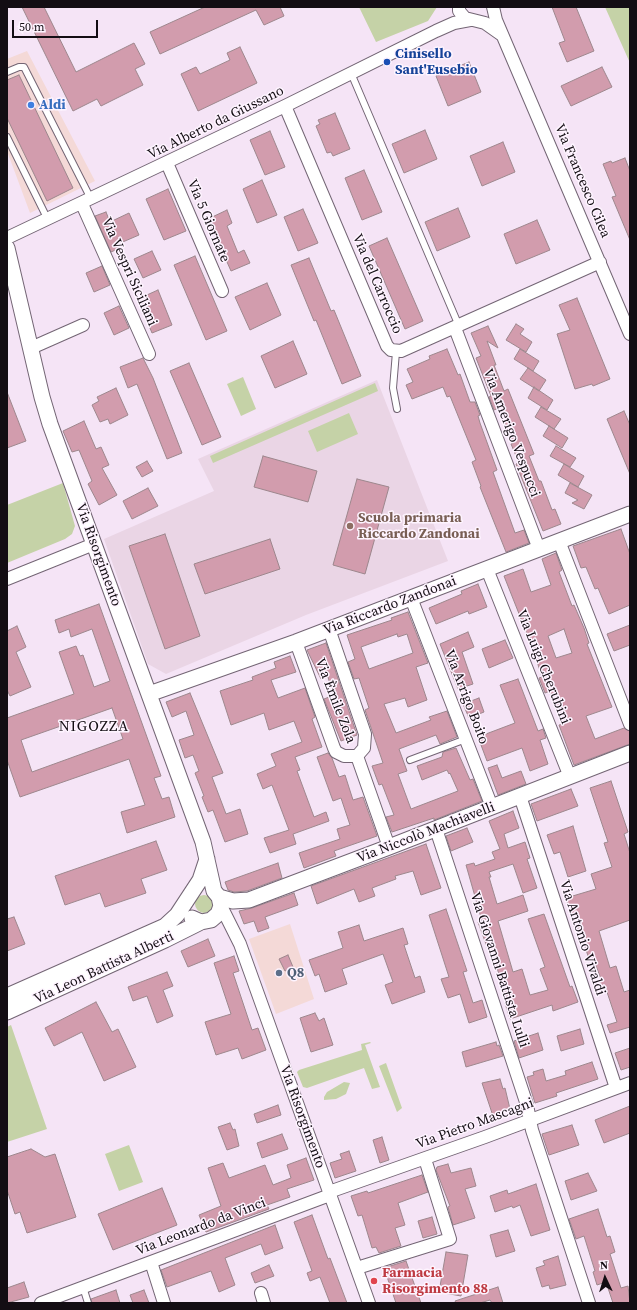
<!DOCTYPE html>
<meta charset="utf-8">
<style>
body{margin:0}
#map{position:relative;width:637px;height:1310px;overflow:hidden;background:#f5e4f6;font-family:"Source Serif 4",serif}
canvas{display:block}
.frame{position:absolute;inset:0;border:8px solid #130d13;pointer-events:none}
.north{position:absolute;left:585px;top:1258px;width:40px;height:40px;-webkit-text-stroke:3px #fef4ff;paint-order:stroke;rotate:356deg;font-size:11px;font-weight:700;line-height:16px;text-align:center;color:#130d13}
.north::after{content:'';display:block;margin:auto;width:14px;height:18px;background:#130d13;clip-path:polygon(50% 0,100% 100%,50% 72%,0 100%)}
.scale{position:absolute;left:12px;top:20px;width:86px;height:18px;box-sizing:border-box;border:2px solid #130d13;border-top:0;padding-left:5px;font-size:12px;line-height:14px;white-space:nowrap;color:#130d13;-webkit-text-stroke:3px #fef4ff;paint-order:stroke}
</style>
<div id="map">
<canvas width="637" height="1310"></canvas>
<div class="frame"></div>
<div class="north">N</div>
<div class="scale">50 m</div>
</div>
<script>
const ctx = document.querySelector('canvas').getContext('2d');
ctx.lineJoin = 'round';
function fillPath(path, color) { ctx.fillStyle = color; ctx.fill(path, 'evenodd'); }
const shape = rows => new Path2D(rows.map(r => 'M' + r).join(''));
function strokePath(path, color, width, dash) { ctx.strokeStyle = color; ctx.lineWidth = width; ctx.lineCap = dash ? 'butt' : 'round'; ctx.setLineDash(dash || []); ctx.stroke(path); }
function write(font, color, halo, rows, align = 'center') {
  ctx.font = font + ' "Source Serif 4",serif'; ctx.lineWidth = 3; ctx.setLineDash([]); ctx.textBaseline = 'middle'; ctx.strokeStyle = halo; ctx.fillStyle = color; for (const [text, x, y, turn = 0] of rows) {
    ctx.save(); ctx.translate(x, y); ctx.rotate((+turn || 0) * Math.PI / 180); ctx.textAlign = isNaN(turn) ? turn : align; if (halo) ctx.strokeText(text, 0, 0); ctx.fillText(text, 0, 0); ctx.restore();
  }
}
const commercial = shape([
 [27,51,95,181,30,213,7,151,7,59],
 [290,924,314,999,276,1014,249,939]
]);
const education = shape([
 [377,380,448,561,306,615,166,674,148,664,104,539,214,491,198,459]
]);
const green = shape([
 [359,7,437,7,428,21,376,42],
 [605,7,630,7,630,63],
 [243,377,256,409,241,416,227,384],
 [375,383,378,391,213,463,210,456],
 [349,413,358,434,317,452,308,431],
 [63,483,75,526,72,534,65,539,7,563,7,505],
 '195 904a9 9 0 1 1 18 0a9 9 0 1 1-18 0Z',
 [11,1025,47,1129,7,1142,7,1027],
 [370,1042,371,1043,365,1045,380,1087,372,1089,364,1068,307,1088,303,1087,297,1072,299,1070,362,1050,361,1044],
 [386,1063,402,1108,397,1112,379,1066],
 [344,1082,350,1083,346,1094,336,1099,324,1100,324,1097,327,1092],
 [129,1145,143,1182,119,1191,105,1154]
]);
const building = shape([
 [22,7,44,7,76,72,134,43,145,64,135,69,143,85,101,106,97,99,73,111,22,7],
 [205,7,280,7,284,16,264,25,256,10,160,54,150,32,205,7],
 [552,7,576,7,594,51,567,62,559,43,565,41,552,7],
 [240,47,257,83,198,111,181,74,196,67,200,74,230,60,227,53,240,47],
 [469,62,481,92,448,106,436,76,469,62],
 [602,67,612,87,571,106,561,86,602,67],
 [19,75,73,188,47,201,7,118,7,80,19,75],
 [335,113,350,149,333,156,331,152,327,153,316,126,320,124,318,120,335,113],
 [425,130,437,159,404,173,392,144,425,130],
 [270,131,285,167,265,175,250,140,270,131],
 [503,142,515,172,482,186,470,156,503,142],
 [625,158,630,171,630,240,612,197,616,196,603,164,611,161,612,163,625,158],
 [364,170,382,212,362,220,345,178,364,170],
 [262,180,277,215,257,223,243,189,262,180],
 [168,189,186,231,164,240,146,199,168,189],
 [458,208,470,237,437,251,425,222,458,208],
 [303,209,318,243,298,251,284,217,303,209],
 [227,210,232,223,227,226,238,253,244,250,250,263,231,271,208,219,227,210],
 [106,212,110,222,129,213,139,235,118,244,120,248,111,252,95,216,106,212],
 [537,220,550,250,516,264,504,234,537,220],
 [387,238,423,321,405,329,369,246,387,238],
 [152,251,161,270,143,278,134,259,152,251],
 [195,256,227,331,206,340,174,265,195,256],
 [309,258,331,311,334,310,361,376,342,384,316,320,314,321,291,265,309,258],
 [102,266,110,285,94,292,86,273,102,266],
 [267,283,281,315,250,330,235,297,267,283],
 [158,290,172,325,152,333,138,299,158,290],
 [577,298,610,379,593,386,592,384,575,389,557,334,570,330,559,305,577,298],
 [119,306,129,328,114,335,104,313,119,306],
 [516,324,524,329,520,334,532,342,526,352,506,340,516,324],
 [488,326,498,348,487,341,496,365,494,365,504,391,508,389,534,454,529,456,539,481,541,481,552,510,555,509,561,524,543,531,516,464,519,463,511,444,513,443,499,408,494,410,489,397,491,396,476,358,481,356,471,333,488,326],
 [293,341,307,374,275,388,261,356,293,341],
 [447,349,458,375,460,374,470,402,475,402,480,415,478,416,480,423,497,470,493,472,515,533,524,530,529,543,506,552,480,487,481,486,472,462,476,460,450,396,447,397,443,387,412,399,406,385,413,382,407,369,430,359,429,356,447,349],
 [520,349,539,361,533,371,514,359,520,349],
 [143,358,153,378,182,453,167,459,137,384,128,388,120,367,143,358],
 [189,363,221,437,202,445,170,371,189,363],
 [528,368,546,380,539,391,520,379,528,368],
 [534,387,553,400,547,410,528,398,534,387],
 [116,388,128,415,110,424,108,419,100,422,92,405,99,401,97,397,116,388],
 [7,392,26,441,7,448,7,392],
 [541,407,561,419,554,429,535,417,541,407],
 [624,411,630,425,630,474,607,419,624,411],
 [84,421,96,449,101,447,109,465,102,468,117,495,99,505,88,484,92,481,79,450,72,452,63,431,84,421],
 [549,426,568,438,562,448,543,436,549,426],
 [556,446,576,458,570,467,550,456,556,446],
 [263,456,317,471,308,502,254,487,263,456],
 [147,461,153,471,142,477,136,467,147,461],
 [564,464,584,476,578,487,558,475,564,464],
 [357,479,389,487,365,574,333,565,357,479],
 [570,483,592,495,584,509,572,503,578,500,565,493,570,483],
 [148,488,158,506,132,519,123,501,148,488],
 [621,529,630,554,630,605,609,614,598,588,595,589,586,567,581,568,573,546,621,529],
 [165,534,200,636,165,649,129,546,165,534],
 [270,539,280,569,205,594,194,564,270,539],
 [556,553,562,570,559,572,572,606,574,605,584,628,589,643,587,644,612,707,586,716,595,739,624,728,630,731,630,744,574,765,559,725,563,724,550,691,545,693,539,678,542,677,533,649,504,576,523,569,531,592,551,585,542,559,556,553],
 [564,629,572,653,556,658,548,636,564,629],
 [478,584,487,607,469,614,468,611,436,624,429,608,462,594,461,591,478,584],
 [99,604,161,776,154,778,162,799,169,797,175,817,127,833,121,812,145,805,129,759,20,797,7,760,7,718,74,694,59,652,76,646,80,656,83,655,94,687,110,681,92,629,71,637,69,629,59,633,55,620,99,604],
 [112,708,123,739,32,772,21,740,112,708],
 [408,612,428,663,416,667,427,700,408,707,405,698,384,704,396,733,431,720,429,717,447,711,457,737,440,744,436,735,399,749,407,771,398,774,411,809,458,791,450,773,449,774,447,770,422,780,417,766,442,757,443,752,456,748,470,780,473,779,482,801,434,820,434,818,392,832,386,817,394,815,382,784,379,785,372,766,383,763,365,710,369,708,359,678,354,679,348,662,355,659,347,635,392,620,391,618,408,612],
 [397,634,398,637,407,634,413,653,369,669,361,647,397,634],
 [630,625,630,645,614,651,607,634,630,625],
 [17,626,26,647,16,652,31,687,10,696,7,690,7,631,17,626],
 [468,632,474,647,462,652,473,684,458,689,440,644,468,632],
 [505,640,513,658,489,668,482,649,505,640],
 [326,643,357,735,341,741,324,699,334,695,330,684,328,677,321,679,307,650,326,643],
 [290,656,296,672,271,680,278,698,305,688,315,717,312,719,322,747,295,757,300,770,297,771,314,817,326,812,329,821,293,834,296,844,270,853,264,838,289,830,272,785,263,789,257,774,276,766,271,754,302,742,294,721,269,730,264,713,231,725,220,691,253,680,252,677,276,668,274,662,290,656],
 [518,679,538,731,543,729,546,738,540,740,548,764,530,771,522,748,487,761,478,737,515,723,500,685,518,679],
 [190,693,223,773,212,777,226,814,240,809,248,834,225,842,213,810,208,812,202,797,204,796,195,773,199,771,193,755,185,758,179,740,194,735,186,711,172,717,166,702,190,693],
 [479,698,484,712,469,718,463,704,479,698],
 [328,753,332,758,339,777,345,775,353,800,363,797,377,836,334,851,336,856,304,868,299,853,340,839,337,829,350,825,341,798,333,801,317,757,328,753],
 [497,765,502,778,521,771,526,784,498,795,488,768,497,765],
 [611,781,628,832,624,834,630,853,630,920,599,931,610,968,616,966,624,992,630,990,630,1027,610,1033,607,1025,617,1022,606,989,602,991,598,980,601,979,593,958,589,959,579,928,575,929,566,898,596,889,591,874,612,867,604,843,608,842,590,788,611,781],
 [571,789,578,806,537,821,531,804,571,789],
 [513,811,519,828,504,834,508,848,525,842,530,858,527,859,537,888,523,893,513,864,489,872,491,877,489,877,497,904,523,895,528,911,498,921,513,972,522,969,530,995,548,990,540,969,545,967,528,919,544,914,570,987,572,986,578,1002,553,1011,552,1005,510,1019,505,1003,508,1002,497,968,495,969,478,922,482,921,466,865,474,863,475,866,495,859,492,852,500,849,489,821,513,811],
 [573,826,586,871,568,877,560,852,554,854,547,835,573,826],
 [467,828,473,842,451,851,446,836,467,828],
 [156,841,167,870,141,879,146,893,105,907,100,893,65,905,55,876,156,841],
 [426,844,441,888,421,895,413,871,395,876,396,879,372,888,375,896,359,902,354,889,317,904,311,886,426,844],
 [278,863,282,878,247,891,234,892,228,890,225,882,278,863],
 [294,893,298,905,265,917,269,928,258,932,254,921,244,924,239,911,252,908,294,893],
 [446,909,467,971,463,972,473,1003,482,1000,487,1017,469,1023,460,994,448,998,441,979,449,977,429,915,446,909],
 [14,917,25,944,7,951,7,919,14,917],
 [359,925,364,941,403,928,408,944,404,945,415,978,420,976,425,992,392,1004,385,985,393,982,383,954,342,969,347,984,325,992,319,974,315,976,309,960,343,948,338,932,359,925],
 [208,939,215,956,188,967,181,951,208,939],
 [288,955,293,967,285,971,279,959,288,955],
 [234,956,239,971,233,973,252,1030,258,1028,266,1050,242,1059,238,1048,216,1055,205,1022,231,1014,214,963,234,956],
 [167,972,173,986,163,990,173,1016,157,1023,147,996,133,1001,128,987,167,972],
 [96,1002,112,1032,118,1029,136,1067,104,1081,82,1032,54,1046,45,1028,96,1002],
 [315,1013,319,1021,324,1018,333,1045,311,1052,300,1018,315,1013],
 [580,1029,584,1044,561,1051,557,1036,580,1029],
 [538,1033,543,1050,519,1058,514,1041,538,1033],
 [496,1042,497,1046,499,1045,503,1056,466,1067,462,1052,496,1042],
 [630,1048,630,1067,621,1070,615,1053,630,1048],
 [592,1062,598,1079,556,1093,557,1096,535,1103,527,1077,534,1075,533,1072,543,1069,546,1081,566,1075,565,1071,592,1062],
 [500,1079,503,1089,505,1088,510,1109,493,1116,482,1083,500,1079],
 [278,1105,281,1115,257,1123,254,1114,278,1105],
 [630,1106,630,1133,604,1143,595,1120,630,1106],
 [230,1123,233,1130,235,1129,239,1146,227,1150,218,1127,230,1123],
 [572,1125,579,1145,549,1155,542,1134,572,1125],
 [282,1134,288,1149,262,1158,257,1143,282,1134],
 [382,1137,389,1160,380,1163,373,1140,382,1137],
 [31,1149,45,1157,55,1154,76,1217,27,1233,20,1212,15,1214,7,1190,7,1157,31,1149],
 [349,1151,356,1171,335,1178,330,1163,342,1159,340,1154,349,1151],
 [306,1158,314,1180,287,1189,290,1197,267,1205,269,1209,206,1232,199,1215,221,1206,208,1168,223,1163,229,1178,265,1165,273,1185,291,1178,287,1165,306,1158],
 [448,1164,451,1173,471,1168,476,1186,465,1189,475,1218,453,1225,448,1207,450,1206,436,1170,437,1167,448,1164],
 [588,1173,597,1191,571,1200,565,1181,588,1173],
 [422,1175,428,1192,398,1203,405,1225,395,1228,401,1246,379,1253,376,1247,372,1248,362,1215,358,1216,351,1196,367,1191,368,1193,422,1175],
 [536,1184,550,1230,531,1236,520,1205,513,1208,512,1206,495,1212,490,1196,507,1190,508,1194,536,1184],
 [162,1188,177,1225,113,1250,98,1214,162,1188],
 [598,1209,607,1237,610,1236,615,1252,610,1254,621,1288,628,1286,630,1303,613,1303,606,1282,597,1285,593,1272,595,1271,584,1236,576,1239,569,1219,598,1209],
 [312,1215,328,1259,330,1258,347,1303,330,1303,320,1277,310,1281,307,1273,312,1271,294,1222,312,1215],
 [432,1217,437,1234,423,1238,418,1221,432,1217],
 [275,1225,283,1248,265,1255,261,1244,225,1258,235,1285,219,1292,211,1271,167,1287,161,1270,275,1225],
 [508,1230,515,1251,496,1257,490,1235,508,1230],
 [446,1252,468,1255,461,1296,439,1292,446,1252],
 [558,1256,566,1285,550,1289,549,1285,542,1287,536,1268,545,1265,543,1261,558,1256],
 [406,1261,421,1303,396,1303,384,1268,406,1261],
 [269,1265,274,1276,255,1283,251,1273,269,1265],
 [24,1282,29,1297,7,1303,7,1288,24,1282],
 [498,1287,503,1303,492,1303,490,1300,480,1303,456,1303,455,1301,498,1287],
 [116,1290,120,1303,92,1303,91,1299,116,1290],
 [144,1290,149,1303,133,1303,130,1295,144,1290]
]);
const service = shape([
 [7,72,19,67,24,67,91,199],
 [351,73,459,326],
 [7,137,48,220],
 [396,352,393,388,397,409],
 [410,760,466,739],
 [83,1287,88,1303]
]);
const minor = shape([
 [459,7,459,11,465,18,485,23,502,35],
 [493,7,496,20,630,334],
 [285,106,387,346,391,350,401,351,600,262],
 [167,163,222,291],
 [82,204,149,354],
 [7,238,285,106,436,31,454,23,470,20],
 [455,328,539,549],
 [31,348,83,325],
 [559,541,630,724],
 [487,569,570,777],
 [7,579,94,544],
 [411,598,492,807],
 [329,629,365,734,364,748,357,756],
 [296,642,334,748,336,752,344,756,357,756],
 [357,756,389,847],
 [520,796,616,1088],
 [436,829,527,1105,532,1130,589,1303],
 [221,906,240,944,369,1303],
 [329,1192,485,1137,630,1083],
 [151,1262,164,1303],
 [357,1268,450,1239,425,1159],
 [261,1293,264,1303],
 [41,1303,330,1195]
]);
const tertiary = shape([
 [7,248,42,397,50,424,203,842,214,891],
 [149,694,296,642,630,514],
 [219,897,233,901,249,900,389,847,630,753],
 [192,918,201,922,211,920,218,914,221,906,219,897,214,891],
 [7,996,165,926,177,915,200,880,207,859],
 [7,1012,165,940,201,922]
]);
const markers = [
 [387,62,4,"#1a4fb4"],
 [31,105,4,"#3f7fe0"],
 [350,526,4,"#8d6e63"],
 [279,973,4,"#5c6f8a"],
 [374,1281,4,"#e0444e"]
];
const transitNames = [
 ["Cinisello",395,54],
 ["Sant'Eusebio",395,70]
];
const shopNames = [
 ["Aldi",39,105]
];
const streetNames = [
 ["Via Alberto da Giussano",216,123,-26],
 ["Via Francesco Cilea",582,181,67],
 ["Via 5 Giornate",208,221,67],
 ["Via Vespri Siciliani",129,272,66],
 ["Via del Carroccio",377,284,67],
 ["Via Amerigo Vespucci",511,433,69],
 ["Via Risorgimento",98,555,70],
 ["Via Riccardo Zandonai",390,606,-21],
 ["Via Luigi Cherubini",543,667,68],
 ["Via Arrigo Boito",466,697,69],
 ["Via Èmile Zola",335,701,69],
 ["Via Niccolò Machiavelli",426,833,-21],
 ["Via Antonio Vivaldi",582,938,72],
 ["Via Leon Battista Alberti",104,968,-25],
 ["Via Giovanni Battista Lulli",499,970,72],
 ["Via Risorgimento",302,1117,70],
 ["Via Pietro Mascagni",475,1124,-20],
 ["Via Leonardo da Vinci",201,1227,-21]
];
const educationNames = [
 ["Scuola primaria",358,518],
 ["Riccardo Zandonai",358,534]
];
const serviceNames = [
 ["Q8",287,973]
];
const healthNames = [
 ["Farmacia",382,1273],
 ["Risorgimento 88",382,1289]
];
const neighbourhoodNames = [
 ["NIGOZZA",94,727]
];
fillPath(commercial, '#f4d9d7');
fillPath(education, '#ead5e5');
fillPath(green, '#c5d2a7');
fillPath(building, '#d29cad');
strokePath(building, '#9d878d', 1);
strokePath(service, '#736574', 8);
strokePath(minor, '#736574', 14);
strokePath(tertiary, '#736574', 17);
strokePath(service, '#fff', 6);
strokePath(minor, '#fff', 12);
strokePath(tertiary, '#fff', 15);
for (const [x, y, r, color] of markers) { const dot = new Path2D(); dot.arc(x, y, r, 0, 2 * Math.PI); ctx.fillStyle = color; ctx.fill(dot); strokePath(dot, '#fef4ff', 1.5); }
write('bold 14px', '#164399', '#fef4ff', transitNames, 'left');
write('bold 14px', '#366cbe', '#fef4ff', shopNames, 'left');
write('14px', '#130d13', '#fef4ff', streetNames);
write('bold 14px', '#785e54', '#fef4ff', educationNames, 'left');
write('bold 14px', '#4e5e75', '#fef4ff', serviceNames, 'left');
write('bold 14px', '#be3a42', '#fef4ff', healthNames, 'left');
ctx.letterSpacing = '1px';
write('15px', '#130d13', '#fef4ff', neighbourhoodNames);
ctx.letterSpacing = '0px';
</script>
